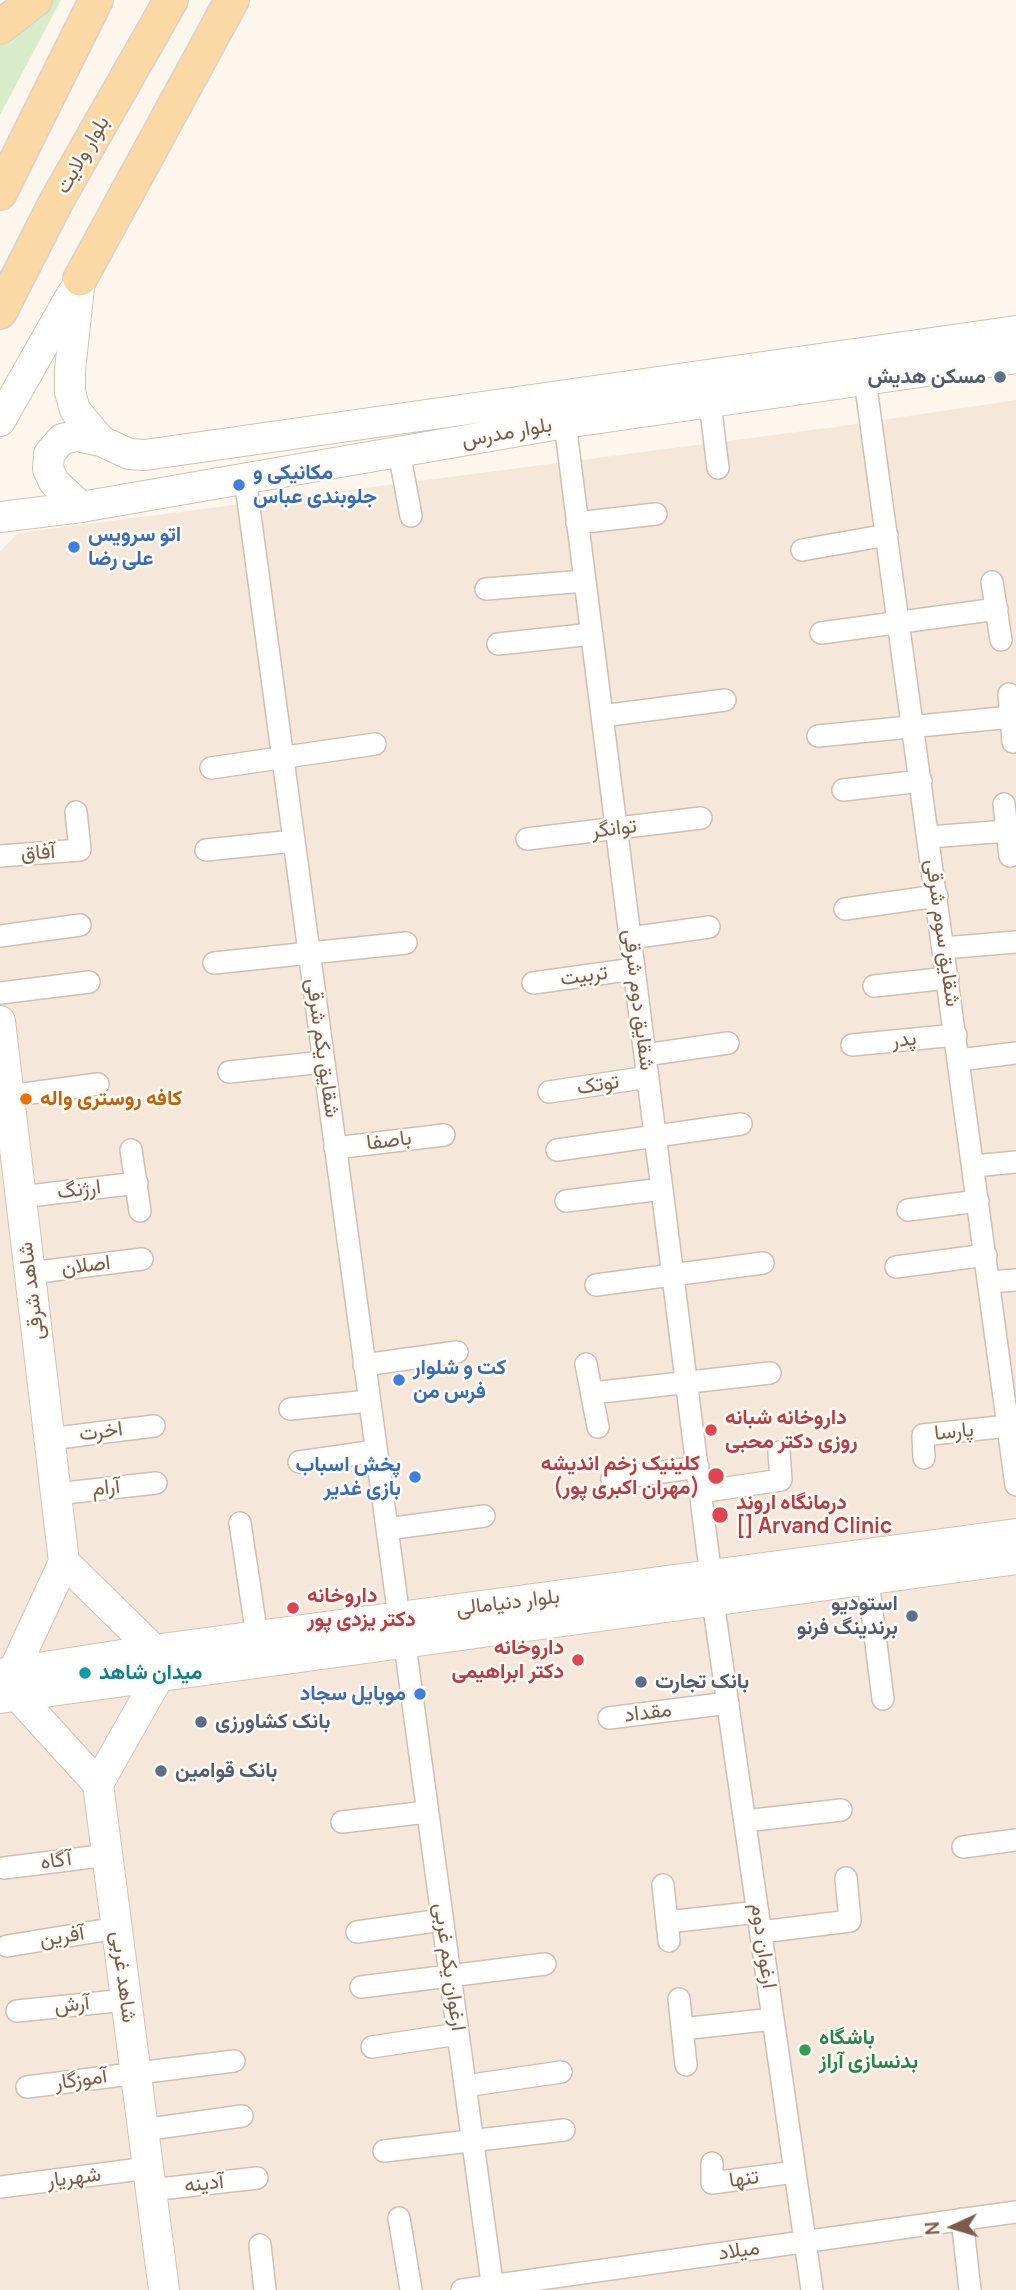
<!DOCTYPE html>
<meta charset="utf-8">
<style>
body{margin:0}
#map{position:relative;width:1016px;height:2290px;overflow:hidden;background:#fdf6ec;font-family:Manrope,sans-serif}
canvas{display:block}
.north{position:absolute;left:918px;top:2192px;width:70px;height:70px;-webkit-text-stroke:5px #fffaf3;paint-order:stroke;rotate:266deg;font-size:19px;font-weight:700;line-height:28px;text-align:center;color:#7a5c4d}
.north::after{content:'';display:block;margin:auto;width:24px;height:32px;background:#7a5c4d;clip-path:polygon(50% 0,100% 100%,50% 72%,0 100%)}
</style>
<div id="map">
<canvas width="1016" height="2290"></canvas>
<div class="north">N</div>
</div>
<script>
const ctx = document.querySelector('canvas').getContext('2d');
ctx.lineJoin = 'round';
function fillPath(path, color) { ctx.fillStyle = color; ctx.fill(path, 'evenodd'); }
const shape = rows => new Path2D(rows.map(r => 'M' + r).join(''));
function strokePath(path, color, width, dash) { ctx.strokeStyle = color; ctx.lineWidth = width; ctx.lineCap = dash ? 'butt' : 'round'; ctx.setLineDash(dash || []); ctx.stroke(path); }
function write(font, color, halo, rows, align = 'center') {
  ctx.font = font + ' Manrope,Vazirmatn,sans-serif'; ctx.lineWidth = 5; ctx.setLineDash([]); ctx.textBaseline = 'middle'; ctx.strokeStyle = halo; ctx.fillStyle = color; for (const [text, x, y, turn = 0] of rows) {
    ctx.save(); ctx.translate(x, y); ctx.rotate((+turn || 0) * Math.PI / 180); ctx.textAlign = isNaN(turn) ? turn : align; if (halo) ctx.strokeText(text, 0, 0); ctx.fillText(text, 0, 0); ctx.restore();
  }
}
const residential = shape([
 [1016,400,1016,2290,0,2290,0,551,18,533,835,427]
]);
const green = shape([
 [53,0,61,0,0,115,0,41]
]);
const street = shape([
 [865,380,1016,1485],
 [710,403,718,468],
 [565,423,711,1577],
 [399,452,411,516],
 [245,478,399,1617],
 [577,523,656,514],
 [802,550,887,535],
 [992,582,1001,640],
 [486,589,585,581],
 [821,633,997,609],
 [498,644,592,634],
 [1009,694,1013,742],
 [602,716,725,700],
 [818,736,1011,717],
 [211,768,375,744],
 [843,790,921,781],
 [1004,804,1010,856],
 [929,837,1007,831],
 [527,839,701,818],
 [206,850,294,841],
 [0,856,80,850,76,812],
 [845,909,937,896],
 [0,936,80,925],
 [630,938,709,927],
 [944,948,1016,942],
 [214,963,406,943],
 [533,983,634,969],
 [874,986,948,978],
 [0,993,89,982],
 [852,1045,956,1035],
 [645,1055,728,1043],
 [959,1060,1016,1053],
 [229,1072,324,1062],
 [549,1092,648,1077],
 [0,1097,98,1084],
 [335,1148,444,1135],
 [131,1150,140,1211],
 [557,1150,741,1124],
 [974,1166,1016,1162],
 [21,1197,137,1183],
 [566,1201,662,1189],
 [908,1210,978,1201],
 [896,1267,986,1255],
 [30,1273,142,1259],
 [989,1282,1016,1280],
 [596,1285,763,1263],
 [586,1364,598,1427],
 [364,1365,457,1352],
 [592,1393,770,1373],
 [290,1409,369,1401],
 [49,1439,154,1426],
 [924,1458,923,1435,1008,1426],
 [299,1462,376,1451],
 [612,1479,698,1467],
 [700,1492,781,1480,779,1452],
 [56,1494,156,1483],
 [240,1523,257,1636],
 [387,1529,484,1516],
 [868,1580,883,1699],
 [713,1601,812,2290],
 [405,1645,493,2290],
 [609,1718,728,1703],
 [745,1821,841,1810],
 [342,1822,427,1812],
 [963,1847,1016,1840],
 [4,1868,108,1855],
 [663,1885,669,1941],
 [667,1922,758,1912],
 [357,1932,442,1920],
 [761,1932,850,1921,846,1878],
 [7,1946,117,1928],
 [361,1987,545,1964],
 [679,1999,686,2065],
 [17,2011,126,2000],
 [682,2029,773,2019],
 [372,2047,458,2034],
 [465,2086,561,2072],
 [27,2087,234,2061],
 [143,2130,242,2116],
 [384,2151,564,2130],
 [712,2163,712,2183,795,2172],
 [0,2187,148,2168],
 [151,2190,257,2178],
 [399,2218,411,2290],
 [962,2219,970,2290],
 [260,2245,265,2290],
 [462,2290,1016,2212]
]);
const secondary = shape([
 [80,279,70,370,70,392,75,410,101,441,129,454,145,455,1016,331],
 [0,421,72,294],
 [81,507,54,482,48,469,49,454,62,439,77,436,101,441],
 [0,517,81,507,565,423,1016,358],
 [0,1021,64,1562],
 [64,1562,154,1650],
 [13,1672,64,1562],
 [0,1674,154,1650,1016,1534],
 [17,1695,98,1784,164,2290],
 [0,1698,1016,1559],
 [98,1784,159,1676]
]);
const primary = shape([
 [0,27,35,0],
 [0,193,96,0],
 [80,279,232,0],
 [0,312,56,202,171,0]
]);
const markers = [
 [1000,377,7,"#5c6f8a"],
 [239,485,7,"#3f7fe0"],
 [74,547,7,"#3f7fe0"],
 [26,1099,7,"#e8710a"],
 [399,1380,7,"#3f7fe0"],
 [711,1430,7,"#e0444e"],
 [716,1476,9,"#e0444e"],
 [415,1477,7,"#3f7fe0"],
 [720,1515,9,"#e0444e"],
 [293,1608,7,"#e0444e"],
 [912,1616,7,"#5c6f8a"],
 [578,1660,7,"#e0444e"],
 [85,1673,7,"#0f9aa8"],
 [641,1682,7,"#5c6f8a"],
 [420,1694,7,"#3f7fe0"],
 [201,1722,7,"#5c6f8a"],
 [161,1771,7,"#5c6f8a"],
 [805,2050,7,"#2e9e5b"]
];
const streetNames = [
 ["بلوار ولایت",83,155,-60],
 ["بلوار مدرس",507,433,-10],
 ["توانگر",614,829,-7],
 ["آفاق",38,853,-4],
 ["شقایق سوم شرقی",942,933,82],
 ["تربیت",584,976,-8],
 ["شقایق دوم شرقی",638,1000,83],
 ["پدر",904,1040,-6],
 ["شقایق یکم شرقی",322,1048,82],
 ["توتک",598,1085,-9],
 ["باصفا",389,1141,-7],
 ["ارژنگ",79,1190,-7],
 ["اصلان",86,1266,-7],
 ["شاهد شرقی",32,1291,-97],
 ["اخرت",101,1432,-7],
 ["پارسا",954,1432,-6],
 ["آرام",106,1488,-6],
 ["بلوار دنیامالی",508,1603,-7],
 ["مقداد",648,1713,-7],
 ["آگاه",56,1861,-8],
 ["آفرین",62,1937,-9],
 ["ارغوان دوم",763,1946,82],
 ["ارغوان یکم غربی",449,1967,82],
 ["شاهد غربی",123,1977,83],
 ["آرش",72,2005,-6],
 ["آموزگار",81,2080,-8],
 ["شهریار",74,2178,-7],
 ["تنها",744,2179,-8],
 ["آدینه",204,2184,-6],
 ["میلاد",739,2251,-8]
];
const serviceNames = [
 ["مسکن هدیش",986,377,"right"],
 ["استودیو",898,1604,"right"],
 ["برندینگ فرنو",898,1628,"right"],
 ["بانک تجارت",655,1682],
 ["بانک کشاورزی",215,1722],
 ["بانک قوامین",175,1771]
];
const shopNames = [
 ["مکانیکی و",253,473],
 ["جلوبندی عباس",253,497],
 ["اتو سرویس",88,535],
 ["علی رضا",88,559],
 ["کت و شلوار",413,1368],
 ["فرس من",413,1392],
 ["پخش اسباب",401,1465,"right"],
 ["بازی غدیر",401,1489,"right"],
 ["موبایل سجاد",406,1694,"right"]
];
const foodNames = [
 ["کافه روستری واله",40,1099]
];
const healthNames = [
 ["داروخانه شبانه",725,1418],
 ["روزی دکتر محبی",725,1442],
 ["کلینیک زخم اندیشه",700,1464,"right"],
 ["(مهران اکبری پور)",700,1488,"right"],
 ["درمانگاه اروند",736,1503],
 ["[] Arvand Clinic",736,1527],
 ["داروخانه",307,1596],
 ["دکتر یزدی پور",307,1620],
 ["داروخانه",564,1648,"right"],
 ["دکتر ابراهیمی",564,1672,"right"]
];
const cultureNames = [
 ["میدان شاهد",99,1673]
];
const leisureNames = [
 ["باشگاه",819,2038],
 ["بدنسازی آراز",819,2062]
];
fillPath(residential, '#f5e8da');
fillPath(green, '#d8ecc9');
strokePath(street, '#d1beb0', 24);
strokePath(secondary, '#d6c0b0', 32);
strokePath(primary, '#dad1cd', 36);
strokePath(street, '#fff', 21);
strokePath(secondary, '#fff', 30);
strokePath(primary, '#fbd9a5', 33);
for (const [x, y, r, color] of markers) { const dot = new Path2D(); dot.arc(x, y, r, 0, 2 * Math.PI); ctx.fillStyle = color; ctx.fill(dot); strokePath(dot, '#fffaf3', 2.5); }
write('21px', '#7a5c4d', '#fffaf3', streetNames);
write('bold 21px', '#4e5e75', '#fffaf3', serviceNames, 'left');
write('bold 21px', '#366cbe', '#fffaf3', shopNames, 'left');
write('bold 21px', '#c56008', '#fffaf3', foodNames, 'left');
write('bold 21px', '#be3a42', '#fffaf3', healthNames, 'left');
write('bold 21px', '#0d838f', '#fffaf3', cultureNames, 'left');
write('bold 21px', '#27864d', '#fffaf3', leisureNames, 'left');
</script>
